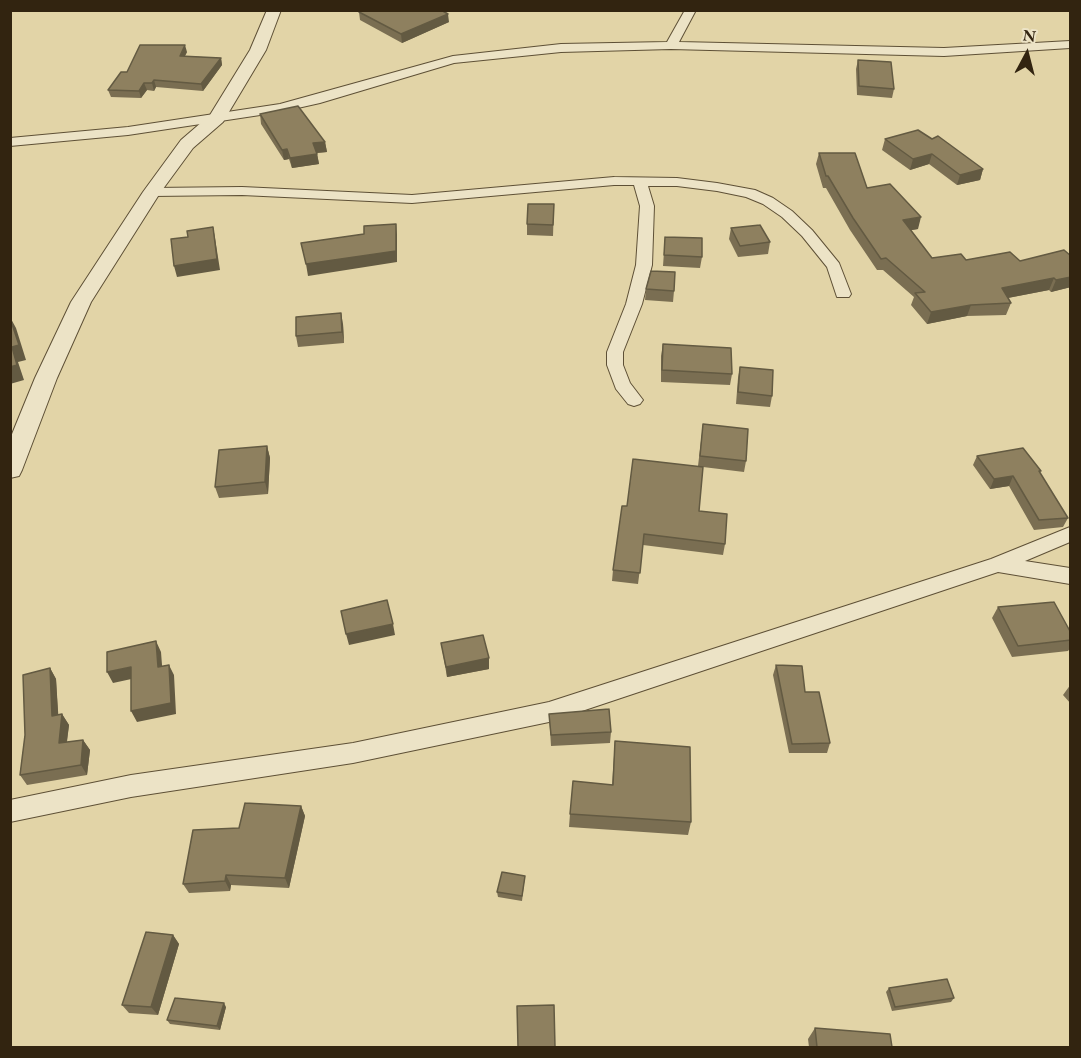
<!DOCTYPE html>
<style>
body{margin:0}
#map{position:relative;width:1081px;height:1058px;overflow:hidden;background:#e2d4a7;font-family:"EB Garamond",serif}
canvas{display:block}
.frame{position:absolute;inset:0;border:12px solid #322410;pointer-events:none}
.north{position:absolute;left:997px;top:24px;width:60px;height:60px;-webkit-text-stroke:4px #ece3c6;paint-order:stroke;rotate:7deg;font-size:16px;font-weight:700;line-height:24px;text-align:center;color:#322410}
.north::after{content:'';display:block;margin:auto;width:21px;height:27px;background:#322410;clip-path:polygon(50% 0,100% 100%,50% 72%,0 100%)}
</style>
<div id="map">
<canvas width="1081" height="1058"></canvas>
<div class="frame"></div>
<div class="north">N</div>
</div>
<script>
const ctx = document.querySelector('canvas').getContext('2d');
ctx.lineJoin = 'round';
const shape = rows => new Path2D(rows.map(r => 'M' + r).join(''));
function strokePath(path, color, width, dash) { ctx.strokeStyle = color; ctx.lineWidth = width; ctx.lineCap = dash ? 'butt' : 'round'; ctx.setLineDash(dash || []); ctx.stroke(path); }
function fillPath(path, color) { ctx.fillStyle = color; ctx.fill(path, 'evenodd'); }
const minor = shape([
 [685,10,696,10,679,42,944,48,1070,41,1070,48,944,56,671,49,561,52,454,63,320,103,280,112,128,135,10,146,10,138,128,127,280,104,453,56,561,44,667,42,685,10],
 [614,177,677,178,717,183,755,190,773,198,792,211,812,230,839,263,851,294,849,297,837,297,827,267,802,236,782,217,763,204,746,197,717,191,677,186,648,186,654,206,652,265,642,304,623,352,623,365,630,383,643,400,640,404,634,406,628,404,616,389,607,365,607,352,626,304,636,265,640,206,634,185,614,185,412,203,242,195,152,196,145,192,152,188,242,187,412,195,614,177],
 [1070,527,1070,542,1025,561,1070,568,1070,584,998,572,549,722,353,763,131,797,10,822,10,800,131,775,353,743,549,702,991,559,1070,527]
]);
const tertiary = shape([
 [267,10,281,10,266,50,223,122,193,148,160,193,91,302,57,378,22,470,19,476,10,478,10,439,35,378,71,302,143,192,181,140,210,115,250,50,267,10]
]);
const wall = shape([
 [359,12,449,22,402,43,360,20],
 [187,52,185,56,221,58,222,65,203,91,156,87,154,91,147,90,141,98,111,97,108,90,127,72],
 [858,60,894,89,892,98,857,95,856,69],
 [260,114,325,142,327,152,317,153,319,164,292,168,289,159,284,160,261,124],
 [885,139,932,139,983,169,980,180,957,185,929,164,910,170,882,150],
 [819,153,867,188,918,229,911,230,932,258,966,260,1020,261,1071,256,1071,287,1051,292,1049,290,1008,298,1011,303,1006,315,967,316,927,324,911,305,914,297,883,270,877,270,850,230,826,188,823,188,816,164],
 [554,204,553,236,527,235,527,224],
 [731,228,770,242,768,254,738,257,729,239],
 [665,237,702,257,700,268,663,266],
 [646,289,674,291,673,302,645,300],
 [343,324,344,343,298,347,296,336],
 [663,344,732,374,730,385,661,382,661,356],
 [740,367,772,396,770,407,736,404,738,378],
 [703,424,746,461,744,472,703,467,699,511,725,544,723,555,643,545,638,584,612,581,613,570,627,506,698,466],
 [267,446,270,458,268,494,219,498,215,487],
 [977,456,1040,473,1068,518,1063,527,1034,530,1009,486,990,489,973,465],
 [998,607,1071,640,1071,647,1068,651,1012,657,992,618],
 [441,643,489,669,447,677],
 [776,665,805,692,830,743,827,753,789,753,773,675],
 [50,668,56,679,58,715,62,714,69,725,67,742,83,740,90,750,87,775,27,785,20,775,25,735],
 [1071,684,1071,704,1063,695],
 [549,714,611,732,610,743,551,746],
 [615,741,691,822,688,835,569,827,570,814,612,785],
 [301,806,305,816,289,888,231,885,230,891,189,893,183,884,239,828],
 [525,876,522,901,498,897,497,892],
 [173,935,179,944,158,1015,129,1013,122,1005],
 [889,988,954,998,951,1002,892,1011,886,992],
 [226,1007,220,1030,170,1024,167,1020],
 [815,1028,892,1047,809,1047,808,1039]
]);
const shadedWall = shape([
 [448,14,449,22,402,43,401,34],
 [185,45,187,52,181,63,180,56],
 [221,58,222,65,203,91,201,84],
 [154,80,156,87,154,91,152,83],
 [144,83,147,90,141,98,139,91],
 [325,142,327,152,315,153,313,143],
 [287,149,289,159,284,160,282,150],
 [317,154,319,164,292,168,290,158],
 [932,154,929,164,910,170,913,159],
 [983,169,980,180,957,185,960,175],
 [921,217,918,229,900,232,903,220],
 [396,224,397,235,397,262,308,276,306,264],
 [213,227,215,238,220,270,177,277,174,266],
 [1071,277,1071,287,1051,292,1056,280],
 [1054,278,1049,290,997,300,1002,288],
 [971,305,967,316,927,324,931,312],
 [341,313,343,324,344,343,342,332],
 [10,317,16,328,26,360,18,362,24,380,10,384,12,347],
 [267,446,270,458,268,494,265,482],
 [1013,476,1009,486,990,489,994,479],
 [393,624,395,635,349,645,346,634],
 [156,641,161,652,163,678,158,667],
 [489,658,489,669,447,677,446,667],
 [169,665,174,675,176,714,137,722,131,711],
 [131,667,136,678,113,683,107,672],
 [50,668,56,679,59,726,52,716],
 [62,714,69,725,65,754,59,743],
 [83,740,90,750,87,775,81,765],
 [301,806,305,816,289,888,285,878],
 [226,875,231,885,230,891,225,881],
 [173,935,179,944,158,1015,151,1007],
 [224,1003,226,1007,220,1030,217,1026]
]);
const building = shape([
 [365,10,441,10,448,14,401,34,359,12,365,10],
 [140,45,185,45,180,56,221,58,201,84,154,80,152,83,144,83,139,91,108,90,121,72,127,72,140,45],
 [858,60,891,62,894,89,859,86,858,60],
 [298,106,325,142,313,143,317,154,290,158,287,149,282,150,260,114,298,106],
 [918,130,932,139,938,136,983,169,960,175,932,154,913,159,885,139,918,130],
 [819,153,855,153,867,188,890,184,921,217,903,220,932,258,961,254,966,260,1010,252,1020,261,1064,250,1071,256,1071,277,1056,280,1054,278,1002,288,1011,303,971,305,931,312,915,293,925,292,886,258,881,259,853,218,828,176,826,176,819,153],
 [528,204,554,204,553,225,527,224,528,204],
 [396,224,396,251,306,264,301,243,364,234,364,226,396,224],
 [760,225,770,242,740,246,731,228,760,225],
 [213,227,217,259,174,266,171,239,188,237,187,231,213,227],
 [665,237,702,238,702,257,664,255,665,237],
 [651,271,675,272,674,291,646,289,651,271],
 [341,313,342,332,296,336,296,317,341,313],
 [10,318,19,345,12,347,17,365,10,367,10,318],
 [663,344,731,348,732,374,662,370,663,344],
 [740,367,773,370,772,396,738,392,740,367],
 [703,424,748,429,746,461,700,456,703,424],
 [267,446,265,482,215,487,219,450,267,446],
 [1023,448,1041,471,1039,471,1068,518,1039,520,1013,476,994,479,977,456,1023,448],
 [633,459,703,467,699,511,727,514,725,544,644,534,640,573,613,570,622,506,627,506,633,459],
 [387,600,393,624,346,634,341,611,387,600],
 [1054,602,1071,633,1071,640,1018,646,998,607,1054,602],
 [483,635,489,658,446,667,441,643,483,635],
 [156,641,158,667,169,665,171,703,131,711,131,667,107,672,107,652,156,641],
 [776,665,802,666,805,692,819,692,830,743,792,744,776,665],
 [50,668,52,716,62,714,59,743,83,740,81,765,20,775,25,735,23,675,50,668],
 [609,709,611,732,551,735,549,714,609,709],
 [615,741,690,747,691,822,570,814,573,781,613,785,615,741],
 [245,803,301,806,285,878,226,875,225,881,183,884,193,830,239,828,245,803],
 [502,872,525,876,522,896,497,892,502,872],
 [146,932,173,935,151,1007,122,1005,146,932],
 [947,979,954,998,895,1007,889,988,947,979],
 [175,998,224,1003,217,1026,167,1020,175,998],
 [554,1005,555,1047,518,1047,517,1006,554,1005],
 [815,1028,890,1034,892,1047,817,1047,815,1028]
]);
strokePath(minor, '#5e5036', 2);
strokePath(tertiary, '#5e5036', 2);
fillPath(minor, '#ece3c6');
fillPath(tertiary, '#ece3c6');
fillPath(wall, '#7a6e52');
fillPath(shadedWall, '#635a42');
fillPath(building, '#8e805f');
strokePath(building, '#635a42', 1.5);
</script>
